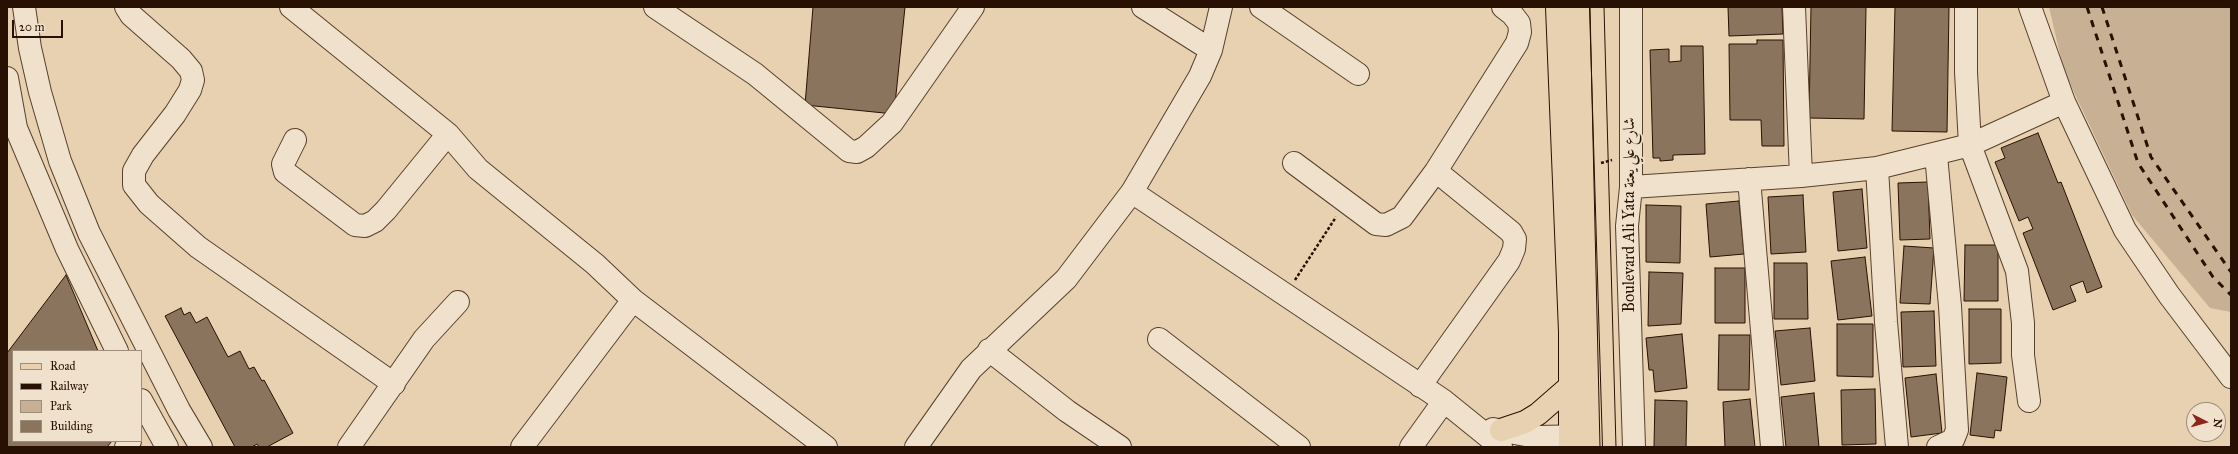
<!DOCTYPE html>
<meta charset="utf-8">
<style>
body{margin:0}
#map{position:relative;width:2238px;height:454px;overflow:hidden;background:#e7d1b0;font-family:"IM FELL Great Primer",serif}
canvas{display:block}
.frame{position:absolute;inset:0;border:8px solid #281003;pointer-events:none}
.legend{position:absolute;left:12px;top:350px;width:130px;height:92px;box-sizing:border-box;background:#efe1cc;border:1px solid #9f8d7c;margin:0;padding:5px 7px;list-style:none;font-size:12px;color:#281003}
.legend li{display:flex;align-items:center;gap:8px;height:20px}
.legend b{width:20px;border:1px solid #9f8d7c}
.north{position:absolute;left:2186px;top:402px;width:40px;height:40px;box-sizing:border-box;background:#efe1cc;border:1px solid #9f8d7c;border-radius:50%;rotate:96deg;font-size:11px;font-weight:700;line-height:16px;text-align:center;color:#281003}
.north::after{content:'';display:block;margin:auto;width:14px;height:18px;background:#8f2418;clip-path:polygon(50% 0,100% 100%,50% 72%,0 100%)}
.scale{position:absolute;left:12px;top:20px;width:51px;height:18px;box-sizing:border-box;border:2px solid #281003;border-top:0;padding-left:5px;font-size:12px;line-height:14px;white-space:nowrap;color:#281003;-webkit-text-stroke:3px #efe1cc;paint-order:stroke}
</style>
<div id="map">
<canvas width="2238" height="454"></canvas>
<div class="frame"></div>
<ul class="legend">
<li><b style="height:5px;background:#e7d1b0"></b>Road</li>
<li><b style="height:5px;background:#281003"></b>Railway</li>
<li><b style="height:11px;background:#c7b093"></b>Park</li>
<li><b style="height:11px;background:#8b745d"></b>Building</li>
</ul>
<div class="north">N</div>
<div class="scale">20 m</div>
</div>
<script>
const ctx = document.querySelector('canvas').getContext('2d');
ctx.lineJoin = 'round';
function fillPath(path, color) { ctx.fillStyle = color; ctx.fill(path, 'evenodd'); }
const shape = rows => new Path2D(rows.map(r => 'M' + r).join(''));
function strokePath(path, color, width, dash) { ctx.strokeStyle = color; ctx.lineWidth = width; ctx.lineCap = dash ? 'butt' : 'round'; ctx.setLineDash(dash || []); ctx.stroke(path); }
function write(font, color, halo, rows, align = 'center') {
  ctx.font = font + ' "IM FELL Great Primer",Amiri,serif'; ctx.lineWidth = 3.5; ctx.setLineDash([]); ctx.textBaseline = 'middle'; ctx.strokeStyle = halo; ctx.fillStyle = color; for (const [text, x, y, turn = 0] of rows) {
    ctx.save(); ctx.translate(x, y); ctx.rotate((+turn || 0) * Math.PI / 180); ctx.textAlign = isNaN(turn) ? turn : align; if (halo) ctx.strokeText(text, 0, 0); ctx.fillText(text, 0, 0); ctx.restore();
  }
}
const green = shape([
 [2049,7,2231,7,2231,312,2210,308,2132,215,2064,71]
]);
const building = shape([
 [813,7,905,7,894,114,805,105,813,7],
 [1728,7,1782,7,1783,34,1729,36,1728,7],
 [1811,7,1866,7,1864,119,1809,118,1811,7],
 [1895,7,1949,7,1947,132,1892,131,1895,7],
 [1757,40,1783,40,1784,146,1762,146,1761,120,1730,120,1729,44,1757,44,1757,40],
 [1681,46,1703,46,1705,154,1673,155,1673,160,1660,161,1660,158,1653,158,1650,50,1669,49,1669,62,1681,61,1681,46],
 [2038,133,2058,183,2061,182,2102,287,2087,293,2083,281,2070,286,2076,301,2053,310,2023,233,2033,229,2028,217,2019,221,1995,162,2005,158,2001,148,2038,133],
 [1928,182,1930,239,1900,240,1898,183,1928,182],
 [1862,189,1867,248,1838,251,1833,192,1862,189],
 [1803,195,1806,252,1771,254,1768,197,1803,195],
 [1739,201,1744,254,1710,257,1706,204,1739,201],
 [1646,205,1681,206,1680,263,1646,262,1646,205],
 [1965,245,1998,245,1998,301,1964,301,1965,245],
 [1904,246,1934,248,1930,304,1900,303,1904,246],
 [1865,257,1872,316,1838,320,1831,261,1865,257],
 [1774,263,1807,263,1808,319,1774,319,1774,263],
 [1715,268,1745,268,1745,323,1715,323,1715,268],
 [1649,272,1683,273,1681,324,1648,326,1649,272],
 [66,275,98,351,13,351,13,441,112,441,107,447,7,447,7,353,66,275],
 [181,308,184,315,190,312,196,323,207,317,228,357,240,351,249,369,254,367,262,381,264,380,293,433,267,447,259,447,257,444,252,447,235,447,165,316,181,308],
 [1969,309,2001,309,2001,363,1969,364,1969,309],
 [1934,311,1936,366,1903,367,1901,312,1934,311],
 [1837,324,1873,324,1873,377,1837,376,1837,324],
 [1810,328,1815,381,1781,385,1775,331,1810,328],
 [1682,334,1687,388,1655,392,1653,370,1649,370,1646,338,1682,334],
 [1719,335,1750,335,1749,390,1718,390,1719,335],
 [1977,373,2007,377,2001,431,1995,430,1994,438,1970,435,1977,373],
 [1936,374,1942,433,1911,437,1905,378,1936,374],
 [1875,389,1876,444,1842,445,1841,390,1875,389],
 [1814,393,1819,447,1786,447,1781,397,1814,393],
 [1750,399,1755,447,1725,447,1723,402,1750,399],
 [1655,400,1687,401,1686,447,1654,447,1655,400]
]);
const path = shape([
 [1601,163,1612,160],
 [1295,280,1336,217]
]);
const minor = shape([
 [24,7,30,48,40,92,60,161,89,233,179,410,201,447],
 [126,7,131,15,181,59,191,71,193,80,190,90,175,114,143,155,134,171,134,185,149,204,198,247,394,384],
 [291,7,448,134,478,169,595,264,633,300,826,447],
 [655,7,755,74,849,151,857,152,866,147,892,123,973,7],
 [1143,7,1211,50],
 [1261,7,1358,74],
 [1631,7,1631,187,1627,226,1634,447],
 [1794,7,1801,176],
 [1966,7,1966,72,1970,145,2017,271,2023,323,2023,355,2029,401],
 [2030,7,2064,102,2125,230,2169,295,2231,377],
 [7,78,16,128,67,249,117,351],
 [295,140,283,164,285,172,355,225,365,226,375,221,386,210,448,134],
 [1936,155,1950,306,1957,430,1953,440,1938,447],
 [1294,163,1376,224,1386,225,1402,217,1436,171,1517,43,1520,32,1519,23,1512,14,1503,7],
 [1877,168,1886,322,1897,447],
 [1749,179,1772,447],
 [1631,187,1801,176,1877,168,1970,145,2064,102],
 [1132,192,1444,401,1501,447],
 [1159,339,1299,447],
 [989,350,1067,411,1120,447],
 [1420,386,1509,261,1514,249,1515,239,1511,232,1436,171],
 [141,400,167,447],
 [1493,429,1536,437,1590,436],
 [126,447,130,441],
 [349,447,424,339,458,302],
 [522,447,633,300],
 [916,447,971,369,1066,279,1132,192,1200,76,1211,50,1221,7],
 [1411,447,1444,401]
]);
const major = shape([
 [1557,7,1570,332,1570,447],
 [1578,7,1591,447],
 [1501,430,1525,422,1538,414,1569,387]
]);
const tram = shape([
 [1590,7,1600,447],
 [1604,7,1616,447]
]);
const rail = shape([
 [2087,7,2138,163,2213,277,2231,295],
 [2102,7,2151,157,2231,272]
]);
const streetNames = [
 ["Boulevard Ali Yata شارع علي يعتة",1630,215,-90]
];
fillPath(green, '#c7b093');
fillPath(building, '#8b745d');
strokePath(building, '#281003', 1);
strokePath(minor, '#58402e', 24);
strokePath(major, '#281003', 24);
strokePath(path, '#281003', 2.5, [3, 2]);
strokePath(minor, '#efe1cc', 22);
strokePath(major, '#e7d1b0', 22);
strokePath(tram, '#281003', 1);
strokePath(rail, '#281003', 3, [7, 7]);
write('16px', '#281003', '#efe1cc', streetNames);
</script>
